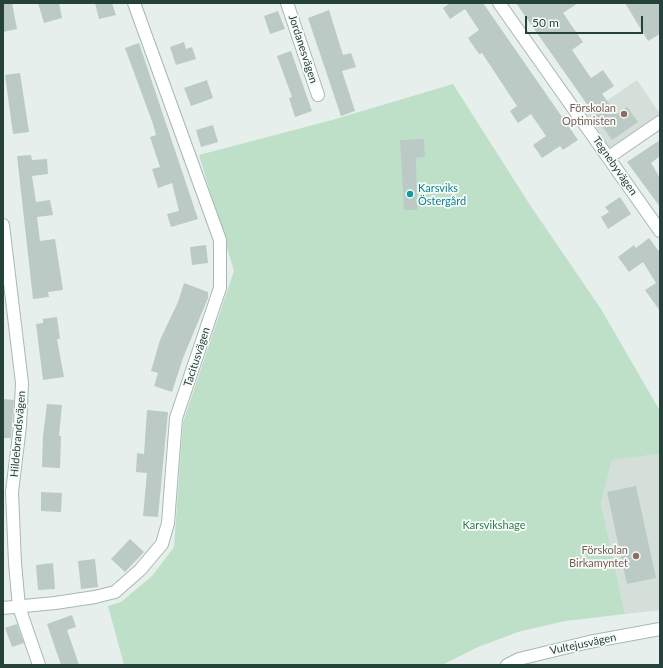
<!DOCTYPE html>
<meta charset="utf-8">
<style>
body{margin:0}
#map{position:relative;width:663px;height:668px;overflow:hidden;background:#e6efeb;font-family:Lato,sans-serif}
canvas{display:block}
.frame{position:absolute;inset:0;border:4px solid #24423a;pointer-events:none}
.scale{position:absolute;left:525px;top:16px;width:118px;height:18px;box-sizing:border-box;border:2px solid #24423a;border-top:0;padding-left:5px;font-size:12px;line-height:14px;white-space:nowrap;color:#24423a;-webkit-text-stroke:3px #f7fbf9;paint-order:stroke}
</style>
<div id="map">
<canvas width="663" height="668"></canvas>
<div class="frame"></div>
<div class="scale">50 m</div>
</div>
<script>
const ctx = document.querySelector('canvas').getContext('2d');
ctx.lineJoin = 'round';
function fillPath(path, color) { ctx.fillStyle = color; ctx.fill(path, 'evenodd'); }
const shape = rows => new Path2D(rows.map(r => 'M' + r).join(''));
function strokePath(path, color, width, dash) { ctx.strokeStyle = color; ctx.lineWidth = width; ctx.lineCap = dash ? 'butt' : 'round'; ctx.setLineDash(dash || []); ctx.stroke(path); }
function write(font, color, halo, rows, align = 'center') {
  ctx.font = font + ' Lato,sans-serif'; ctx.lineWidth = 3.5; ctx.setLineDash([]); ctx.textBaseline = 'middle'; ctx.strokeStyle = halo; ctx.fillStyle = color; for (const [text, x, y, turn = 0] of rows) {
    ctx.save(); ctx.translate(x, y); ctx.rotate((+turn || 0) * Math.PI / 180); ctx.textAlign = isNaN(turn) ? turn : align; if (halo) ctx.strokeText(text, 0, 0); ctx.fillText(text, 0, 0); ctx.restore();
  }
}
const built = shape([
 [637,80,660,114,610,148,587,114],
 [660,454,660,610,625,614,601,503,612,460]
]);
const green = shape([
 [453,84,530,205,601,309,660,411,660,454,612,460,601,503,625,614,565,621,518,632,478,647,442,665,124,665,108,606,121,602,152,576,174,547,183,422,234,271,199,155,332,120]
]);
const building = shape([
 [3,3,12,3,17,29,3,32],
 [38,3,59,3,62,18,44,23],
 [95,3,112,3,116,15,99,19],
 [450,3,483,3,578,140,563,150,560,146,542,158,533,145,546,136,531,114,518,123,510,111,517,106,482,53,479,54,468,38,479,30,465,9,450,19,443,8],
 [516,3,578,3,563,13,583,42,572,50,591,78,603,70,614,86,602,94,617,114,627,107,638,122,612,140],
 [625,3,660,3,660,34,648,41],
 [329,10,343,55,351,53,356,67,342,71,355,111,341,116,308,18],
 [278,11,285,29,270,34,264,16],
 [184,42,186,49,192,47,196,59,176,65,170,47],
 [139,43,198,219,171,227,167,214,179,211,172,183,158,188,152,169,160,167,150,137,156,135,153,124,125,48],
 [291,51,312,111,295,117,289,98,292,97,277,56],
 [20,73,29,132,13,134,5,75],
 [207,80,213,98,191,106,184,88],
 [213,125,218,142,201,147,196,130],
 [424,139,425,157,416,158,417,210,404,210,400,140],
 [660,140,660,156,651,163,660,178,660,207,627,162],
 [31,155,32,160,47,159,48,174,32,176,36,202,50,200,53,215,37,217,40,241,55,239,63,290,48,292,49,297,33,299,17,156],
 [620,197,631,214,608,229,601,217,609,212,605,207],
 [649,238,660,253,660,311,645,290,656,283,643,262,629,272,618,257,634,245,636,248],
 [206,245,208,263,192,265,190,247],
 [184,283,208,292,208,298,183,358,172,392,154,386,158,373,151,371,160,340,178,302],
 [57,317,60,339,57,339,64,377,43,380,36,324,43,323,43,319],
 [3,399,14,400,11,438,3,438],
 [47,404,62,405,59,436,61,436,60,468,42,467,43,436],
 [147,410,168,412,158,517,143,516,147,473,136,472,137,453,144,454],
 [636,486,656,578,627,584,607,492],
 [41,492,62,493,61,512,41,511],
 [130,539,144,552,125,572,111,559],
 [95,559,98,587,81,589,78,561],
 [53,563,55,589,38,590,36,565],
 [72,615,76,627,67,630,79,665,61,665,47,624],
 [17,624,24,643,12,647,5,628]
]);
const minor = shape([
 [287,3,318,95],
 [499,3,660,231],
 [609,157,660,122],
 [3,225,22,383,20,426,12,492,15,563,19,607,39,665],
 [3,608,55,603,95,597,115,592,140,570,162,544,168,523,176,418,220,288,220,240,134,3],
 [507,665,519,659,589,642,660,629]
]);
const markers = [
 [624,114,4,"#8d6e63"],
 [410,194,4,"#0f9aa8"],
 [636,556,4,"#8d6e63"]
];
const streetNames = [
 ["Jordanesvägen",303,49,72],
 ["Tegnebyvägen",615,166,55],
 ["Tacitusvägen",197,357,-72],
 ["Hildebrandsvägen",18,434,-85],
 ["Vultejusvägen",583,644,-12]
];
const educationNames = [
 ["Förskolan",616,108],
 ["Optimisten",616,121],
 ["Förskolan",628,550],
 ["Birkamyntet",628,563]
];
const cultureNames = [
 ["Karsviks",418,188],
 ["Östergård",418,201]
];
const parkNames = [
 ["Karsvikshage",494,525]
];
fillPath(built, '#d4dfda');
fillPath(green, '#bfe0c8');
fillPath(building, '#bbcac4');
strokePath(minor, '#a8b8b2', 14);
strokePath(minor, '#fff', 12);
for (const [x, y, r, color] of markers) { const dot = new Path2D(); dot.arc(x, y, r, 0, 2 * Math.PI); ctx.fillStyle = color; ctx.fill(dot); strokePath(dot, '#f7fbf9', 1.5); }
write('11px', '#24423a', '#f7fbf9', streetNames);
write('11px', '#785e54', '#f7fbf9', educationNames, 'right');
write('11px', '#0d838f', '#f7fbf9', cultureNames, 'left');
write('11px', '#2d7a4b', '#f7fbf9', parkNames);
</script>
